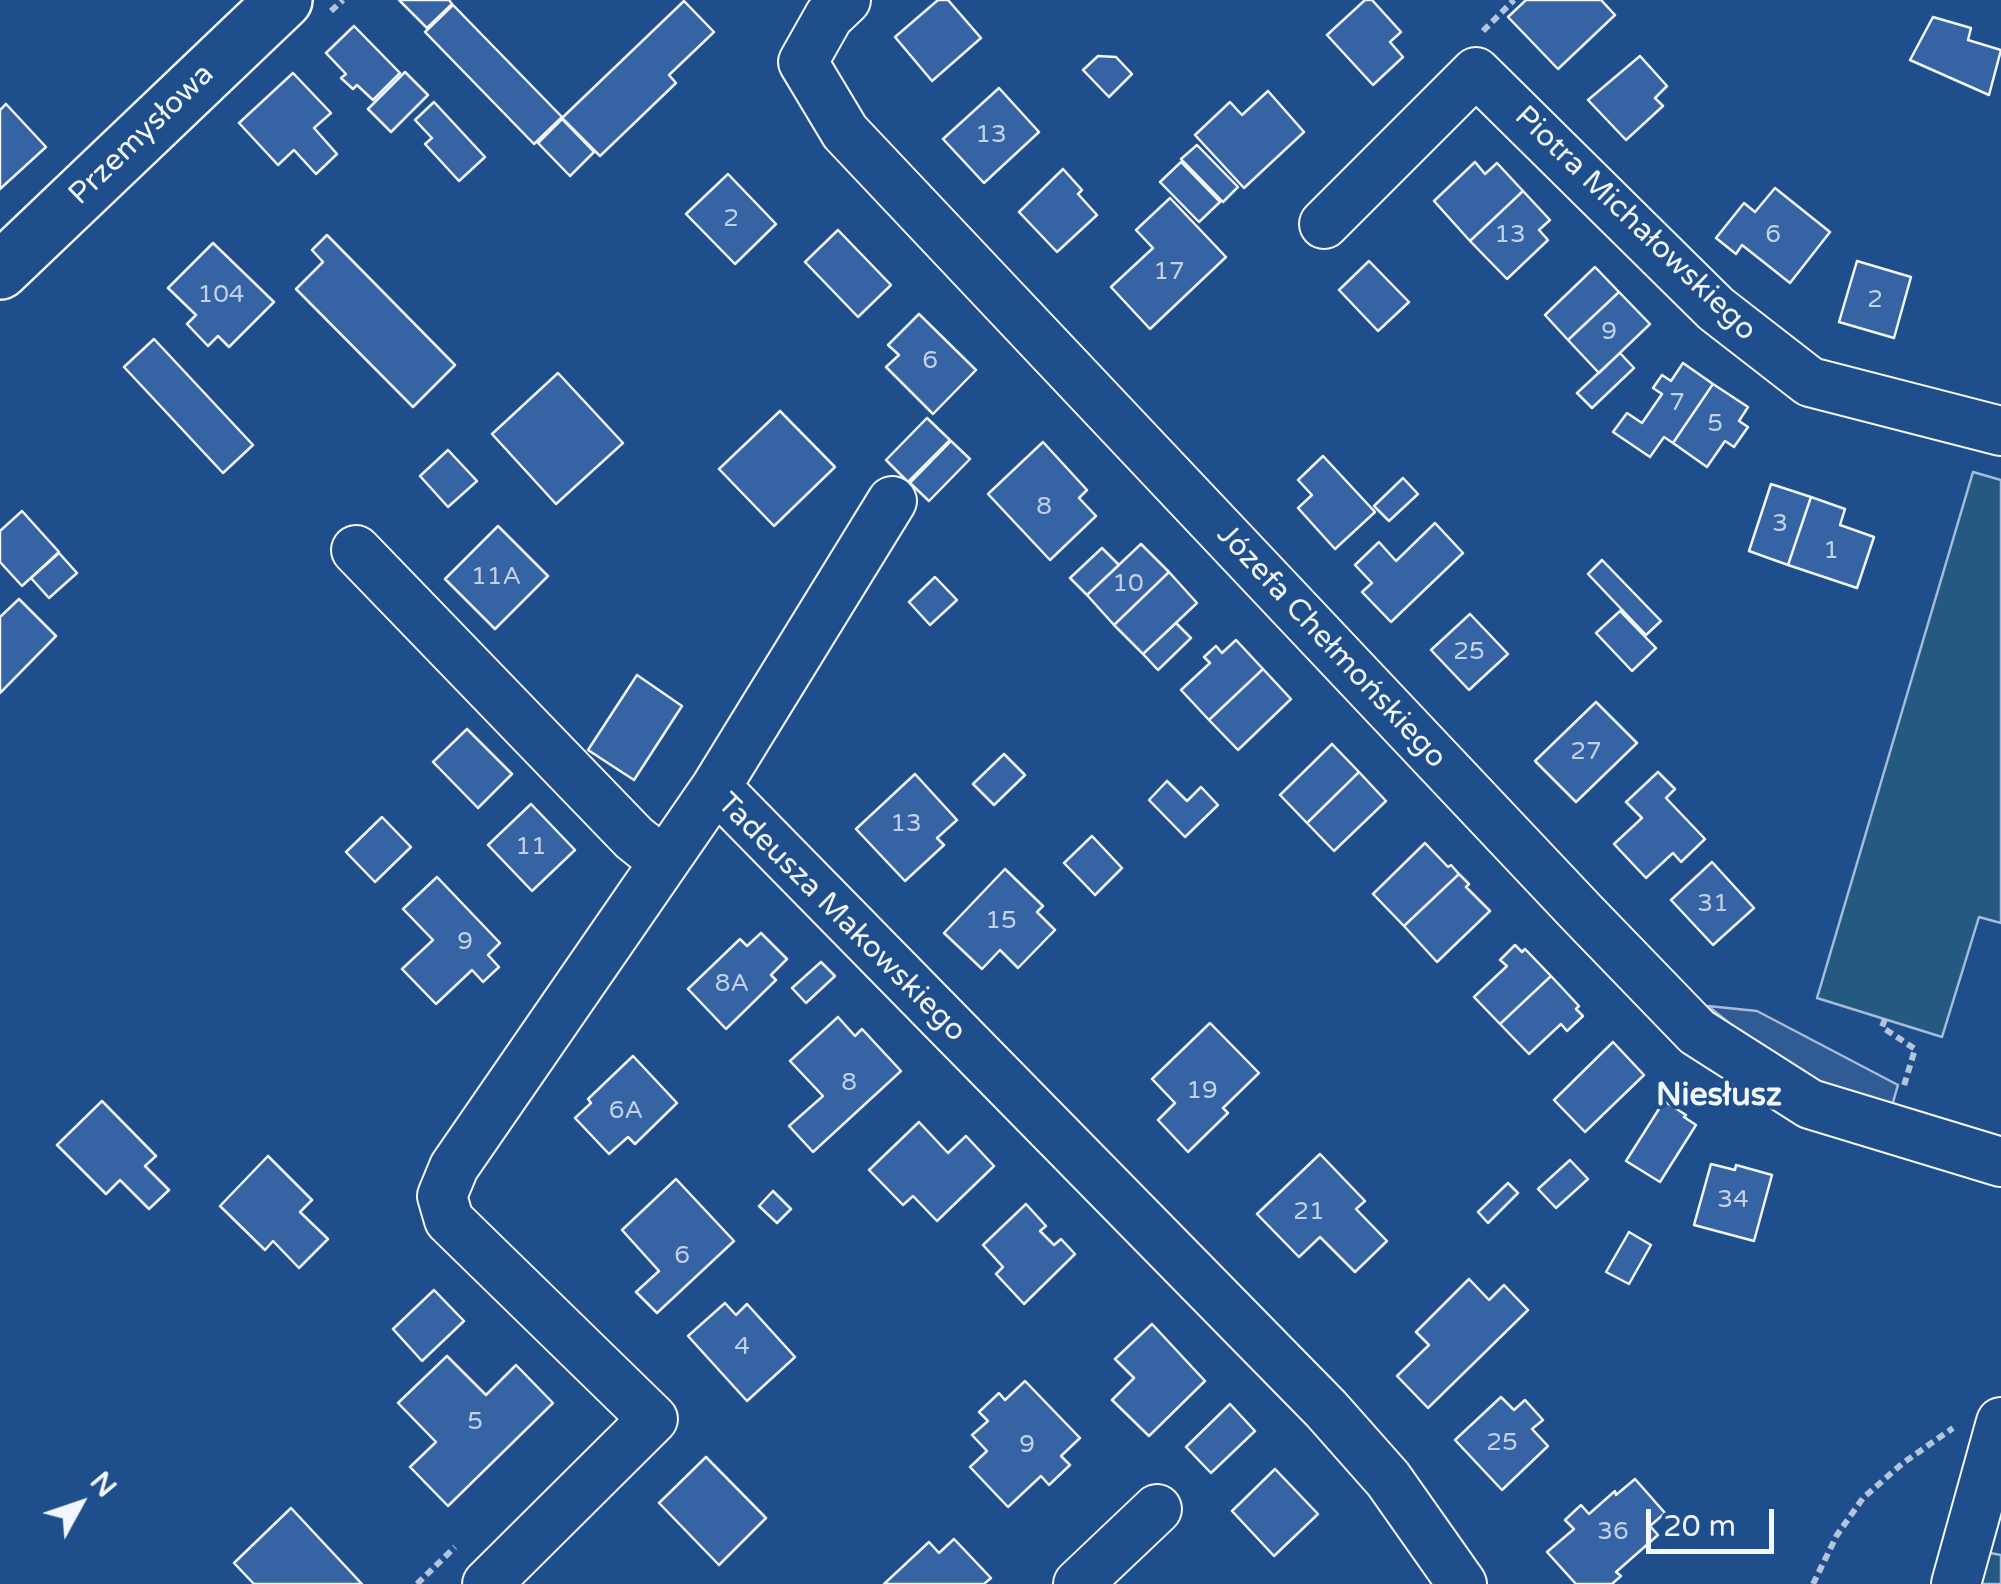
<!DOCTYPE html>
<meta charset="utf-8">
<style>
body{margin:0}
#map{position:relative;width:2001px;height:1584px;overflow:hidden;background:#1f4e8c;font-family:"Varela Round",sans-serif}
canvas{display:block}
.north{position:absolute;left:30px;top:1454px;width:100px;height:100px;-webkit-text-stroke:8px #1f4e8c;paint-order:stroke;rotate:50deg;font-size:28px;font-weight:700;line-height:40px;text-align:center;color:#f2f6ff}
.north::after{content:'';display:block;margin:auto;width:35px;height:45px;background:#f2f6ff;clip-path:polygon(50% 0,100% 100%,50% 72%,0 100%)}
.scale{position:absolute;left:1646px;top:1509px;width:128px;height:45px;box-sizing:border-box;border:5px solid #f2f6ff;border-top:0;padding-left:12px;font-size:30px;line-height:35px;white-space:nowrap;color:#f2f6ff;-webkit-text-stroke:8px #1f4e8c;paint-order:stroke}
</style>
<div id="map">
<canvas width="2001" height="1584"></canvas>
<div class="north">N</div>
<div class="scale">20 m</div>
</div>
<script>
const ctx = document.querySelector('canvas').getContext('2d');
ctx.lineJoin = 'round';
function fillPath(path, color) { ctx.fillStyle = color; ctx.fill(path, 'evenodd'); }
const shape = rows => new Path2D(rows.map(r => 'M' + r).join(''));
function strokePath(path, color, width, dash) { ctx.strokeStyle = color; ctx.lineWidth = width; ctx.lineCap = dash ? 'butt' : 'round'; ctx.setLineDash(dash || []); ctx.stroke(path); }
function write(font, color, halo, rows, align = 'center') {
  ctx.font = font + ' "Varela Round",sans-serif'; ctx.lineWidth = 8; ctx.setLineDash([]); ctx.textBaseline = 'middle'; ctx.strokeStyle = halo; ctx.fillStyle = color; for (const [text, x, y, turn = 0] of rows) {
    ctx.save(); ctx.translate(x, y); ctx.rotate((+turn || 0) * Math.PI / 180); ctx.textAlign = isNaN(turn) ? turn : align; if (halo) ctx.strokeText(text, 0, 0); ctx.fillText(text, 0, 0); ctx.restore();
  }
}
const green = shape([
 [1973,472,2001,480,2001,923,1979,917,1942,1037,1817,998,1973,472],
 [1985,1552,2001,1555,2001,1584,1975,1584,1985,1552]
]);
const parking = shape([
 [1708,1006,1757,1011,1898,1085,1889,1116,1837,1095,1775,1060,1708,1006]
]);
const building = shape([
 [399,0,449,0,452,4,427,28,399,0],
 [938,0,948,0,981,38,932,81,895,37,938,0],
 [1365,0,1372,0,1401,32,1390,42,1403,57,1373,85,1327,35,1365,0],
 [1526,0,1601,0,1615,15,1558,69,1508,17,1526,0],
 [684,1,714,32,669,75,676,83,600,156,562,118,684,1],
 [453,5,562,117,534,144,425,32,453,5],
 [1933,17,1971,28,1968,40,2001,50,1989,95,1910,60,1933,17],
 [354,26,400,73,373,100,357,85,353,89,341,78,346,74,326,53,354,26],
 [1098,56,1116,57,1132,74,1109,97,1083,70,1098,56],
 [1640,56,1667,86,1655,98,1663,106,1626,140,1588,100,1640,56],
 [405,72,428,95,391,132,368,109,405,72],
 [293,73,331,113,314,128,337,154,316,174,294,150,278,165,239,123,293,73],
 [999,88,1039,132,984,183,943,139,999,88],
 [1268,91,1304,132,1244,188,1195,135,1230,102,1242,115,1268,91],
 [434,102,485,157,459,181,425,144,432,138,415,120,434,102],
 [6,104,46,147,0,189,0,110,6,104],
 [562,119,594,152,570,176,538,143,562,119],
 [1197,145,1238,187,1223,202,1181,159,1197,145],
 [1181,162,1220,202,1199,222,1160,182,1181,162],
 [1475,162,1485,174,1497,163,1523,191,1470,241,1434,201,1475,162],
 [1063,169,1082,190,1078,194,1097,215,1057,252,1019,212,1063,169],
 [728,174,776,224,735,264,686,214,728,174],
 [1775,188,1830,232,1790,283,1742,245,1736,254,1716,238,1744,203,1755,212,1775,188],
 [1523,191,1550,220,1539,230,1548,240,1507,279,1470,241,1523,191],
 [1170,198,1226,257,1150,329,1111,287,1153,248,1136,230,1170,198],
 [838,230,891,285,858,317,805,262,838,230],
 [327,235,455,365,413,407,296,289,323,262,312,250,327,235],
 [213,243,274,302,229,347,218,336,208,346,187,324,196,315,168,288,213,243],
 [1369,261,1409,302,1378,331,1339,290,1369,261],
 [1857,261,1911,277,1894,338,1839,322,1857,261],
 [1595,267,1619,292,1568,340,1545,315,1595,267],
 [1619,292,1650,324,1599,373,1568,340,1619,292],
 [919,314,976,370,933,414,886,367,899,355,888,345,919,314],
 [154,339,253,445,223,473,124,367,154,339],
 [1620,353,1634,368,1592,408,1577,393,1620,353],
 [1683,363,1713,384,1673,443,1664,437,1650,457,1613,432,1627,413,1642,423,1662,394,1653,388,1662,375,1671,381,1683,363],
 [558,373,623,443,556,504,492,434,558,373],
 [1713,384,1748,407,1739,421,1748,427,1734,447,1725,441,1707,467,1673,443,1713,384],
 [780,411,835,467,774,526,719,469,780,411],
 [927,418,950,440,908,482,886,460,927,418],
 [951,441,970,459,929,501,910,483,951,441],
 [1043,442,1087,490,1079,498,1096,516,1050,560,988,494,1043,442],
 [448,450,477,481,448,507,420,476,448,450],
 [1323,456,1375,512,1335,549,1298,508,1312,495,1298,480,1323,456],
 [1403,478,1418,494,1389,521,1374,506,1403,478],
 [1771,484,1811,497,1788,565,1749,551,1771,484],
 [1811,497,1845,509,1840,525,1874,537,1857,588,1788,565,1811,497],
 [22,511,59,552,22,586,0,562,0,531,22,511],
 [1435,523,1463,553,1391,622,1362,592,1372,583,1355,565,1379,542,1396,561,1435,523],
 [498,526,548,576,495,629,445,579,498,526],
 [1141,544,1169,572,1114,625,1087,595,1141,544],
 [1102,548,1119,565,1087,595,1070,578,1102,548],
 [59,553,77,573,49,598,31,578,59,553],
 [1602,560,1661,621,1646,635,1588,574,1602,560],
 [1169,572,1197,603,1143,654,1114,625,1169,572],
 [935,577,957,600,930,625,909,602,935,577],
 [19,599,56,636,0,693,0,617,19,599],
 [1620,611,1656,648,1632,671,1596,633,1620,611],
 [1470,614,1508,654,1469,690,1431,650,1470,614],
 [1176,623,1191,638,1158,670,1143,654,1176,623],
 [1236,640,1263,669,1209,720,1181,690,1210,663,1204,657,1216,646,1222,653,1236,640],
 [1263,669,1291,699,1238,750,1209,720,1263,669],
 [637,675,682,706,634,780,588,750,637,675],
 [1596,702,1637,743,1576,802,1535,761,1596,702],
 [467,729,512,774,478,808,433,762,467,729],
 [1332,744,1359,772,1307,823,1280,795,1332,744],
 [1004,754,1025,775,994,805,973,784,1004,754],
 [1359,772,1386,801,1334,851,1307,823,1359,772],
 [1658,772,1675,789,1666,798,1705,839,1681,862,1673,853,1646,878,1614,844,1642,818,1626,802,1658,772],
 [915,774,957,820,937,838,944,845,905,881,856,829,915,774],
 [1167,781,1187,801,1201,787,1218,805,1185,837,1149,800,1167,781],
 [531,804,575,850,532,891,488,845,531,804],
 [382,817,411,847,375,882,346,852,382,817],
 [1092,836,1122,868,1095,895,1064,863,1092,836],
 [1425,843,1448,867,1451,865,1459,874,1404,926,1373,894,1425,843],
 [1712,862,1754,908,1713,945,1671,900,1712,862],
 [1005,869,1043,906,1037,912,1055,930,1018,968,1000,950,982,969,944,933,1005,869],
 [1459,874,1469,884,1466,887,1490,911,1437,962,1404,926,1459,874],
 [437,877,500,943,488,955,499,967,483,982,472,970,436,1004,402,969,433,940,403,909,437,877],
 [761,933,787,959,771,975,776,980,726,1029,688,989,740,939,747,946,761,933],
 [1515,945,1522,952,1525,949,1551,976,1500,1024,1474,997,1507,966,1500,960,1515,945],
 [821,962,835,976,806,1003,792,988,821,962],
 [1551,976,1579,1006,1576,1009,1583,1016,1567,1031,1561,1024,1529,1054,1500,1024,1551,976],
 [838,1017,855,1036,862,1029,901,1071,813,1152,789,1126,823,1096,790,1061,838,1017],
 [1210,1023,1259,1073,1223,1108,1228,1113,1188,1152,1158,1120,1175,1103,1152,1079,1210,1023],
 [1613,1042,1644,1075,1585,1132,1554,1100,1613,1042],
 [633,1056,677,1103,635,1144,628,1137,609,1154,575,1118,591,1103,588,1099,633,1056],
 [102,1101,156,1156,145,1166,169,1190,149,1209,120,1180,106,1194,57,1145,102,1101],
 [1664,1101,1686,1115,1684,1117,1696,1125,1660,1182,1626,1161,1664,1101],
 [919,1122,948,1153,966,1136,994,1166,937,1221,913,1196,903,1205,869,1170,919,1122],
 [1320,1154,1365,1201,1356,1209,1387,1241,1355,1272,1320,1237,1299,1257,1257,1214,1320,1154],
 [268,1156,312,1200,300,1212,328,1239,299,1268,273,1241,265,1250,220,1206,268,1156],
 [1570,1160,1588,1179,1556,1208,1538,1189,1570,1160],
 [1711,1164,1735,1170,1736,1165,1772,1175,1754,1241,1694,1225,1711,1164],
 [676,1179,734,1241,657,1313,636,1292,659,1271,622,1230,676,1179],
 [1508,1183,1518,1193,1488,1223,1478,1212,1508,1183],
 [773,1191,791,1209,777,1223,759,1206,773,1191],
 [1026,1204,1046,1226,1040,1231,1054,1245,1061,1239,1075,1254,1024,1304,996,1274,1003,1267,983,1245,1026,1204],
 [1629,1232,1651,1245,1629,1284,1606,1272,1629,1232],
 [1469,1279,1489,1300,1504,1285,1528,1310,1428,1408,1397,1376,1429,1345,1416,1332,1469,1279],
 [434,1290,464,1321,422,1361,393,1329,434,1290],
 [725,1303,736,1315,747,1304,795,1357,747,1401,688,1336,725,1303],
 [1152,1324,1205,1381,1149,1436,1112,1400,1134,1378,1115,1359,1152,1324],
 [447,1356,486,1395,516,1365,553,1403,448,1506,410,1467,436,1442,398,1403,447,1356],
 [1025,1381,1080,1438,1061,1456,1070,1465,1049,1485,1041,1476,1008,1507,970,1467,987,1451,972,1435,988,1421,979,1412,999,1393,1005,1400,1025,1381],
 [1501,1397,1514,1410,1525,1400,1543,1420,1532,1429,1548,1446,1502,1490,1455,1440,1501,1397],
 [1230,1404,1255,1431,1211,1473,1186,1447,1230,1404],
 [706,1457,766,1518,719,1565,659,1503,706,1457],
 [1275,1469,1318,1514,1274,1556,1232,1511,1275,1469],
 [1635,1479,1665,1513,1650,1526,1658,1535,1616,1572,1621,1576,1612,1584,1576,1584,1547,1552,1574,1529,1565,1520,1581,1505,1589,1514,1615,1491,1616,1495,1635,1479],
 [291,1508,362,1584,254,1584,234,1563,291,1508],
 [954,1539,991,1578,984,1584,884,1584,929,1542,939,1553,954,1539]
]);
const path = shape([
 [331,11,343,0],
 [1483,31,1514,0],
 [1885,1019,1882,1027,1915,1049,1903,1089],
 [417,1584,455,1547],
 [1813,1584,1837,1535,1863,1498,1903,1463,1953,1428]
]);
const minor = shape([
 [846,0,829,16,803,62,845,132,1582,913,1697,1032,1810,1104,2001,1162],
 [1324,224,1476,72,1716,309,1810,382,2001,431],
 [356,550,634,838,664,862],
 [716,787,1326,1409,1388,1479,1462,1584],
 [487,1584,653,1419,449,1220,442,1196,454,1167,716,787,892,501],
 [1078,1584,1157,1509],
 [1956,1584,2001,1422]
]);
const major = shape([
 [0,271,284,0]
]);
const numberNames = [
 ["13",991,135],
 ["2",731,219],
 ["13",1510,235],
 ["6",1773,235],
 ["17",1169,272],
 ["104",221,295],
 ["2",1875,300],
 ["9",1609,332],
 ["6",930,361],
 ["7",1677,403],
 ["5",1715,424],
 ["8",1044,507],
 ["3",1780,524],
 ["1",1831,551],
 ["11A",496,577],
 ["10",1128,584],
 ["25",1469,652],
 ["27",1586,752],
 ["13",906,824],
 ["11",531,847],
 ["31",1713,904],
 ["15",1001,921],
 ["9",465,942],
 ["8A",732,984],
 ["8",849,1083],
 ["19",1202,1091],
 ["6A",626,1111],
 ["34",1733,1200],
 ["21",1309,1212],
 ["6",682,1256],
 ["4",742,1347],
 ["5",475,1422],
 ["25",1502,1443],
 ["9",1027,1445],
 ["36",1613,1532]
];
const streetNames = [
 ["Przemysłowa",142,135,-44],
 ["Piotra Michałowskiego",1635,224,44],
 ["Józefa Chełmońskiego",1331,647,47],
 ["Tadeusza Makowskiego",841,918,45]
];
const neighbourhoodNames = [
 ["Niesłusz",1719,1097]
];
fillPath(green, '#245a82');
strokePath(green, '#a8bbd7', 2.5);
fillPath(parking, '#305b95');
strokePath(parking, '#a8bbd7', 2.5);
fillPath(building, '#3563a3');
strokePath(building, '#f2f6ff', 2.5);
strokePath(minor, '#f2f6ff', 52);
strokePath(major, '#f2f6ff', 60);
strokePath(path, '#b3c4dc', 6, [8, 5]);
strokePath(minor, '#1f4e8c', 48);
strokePath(major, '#1f4e8c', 55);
write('25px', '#c3d1e8', null, numberNames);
write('30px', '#f2f6ff', '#1f4e8c', streetNames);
write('bold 32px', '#f2f6ff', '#1f4e8c', neighbourhoodNames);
</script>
